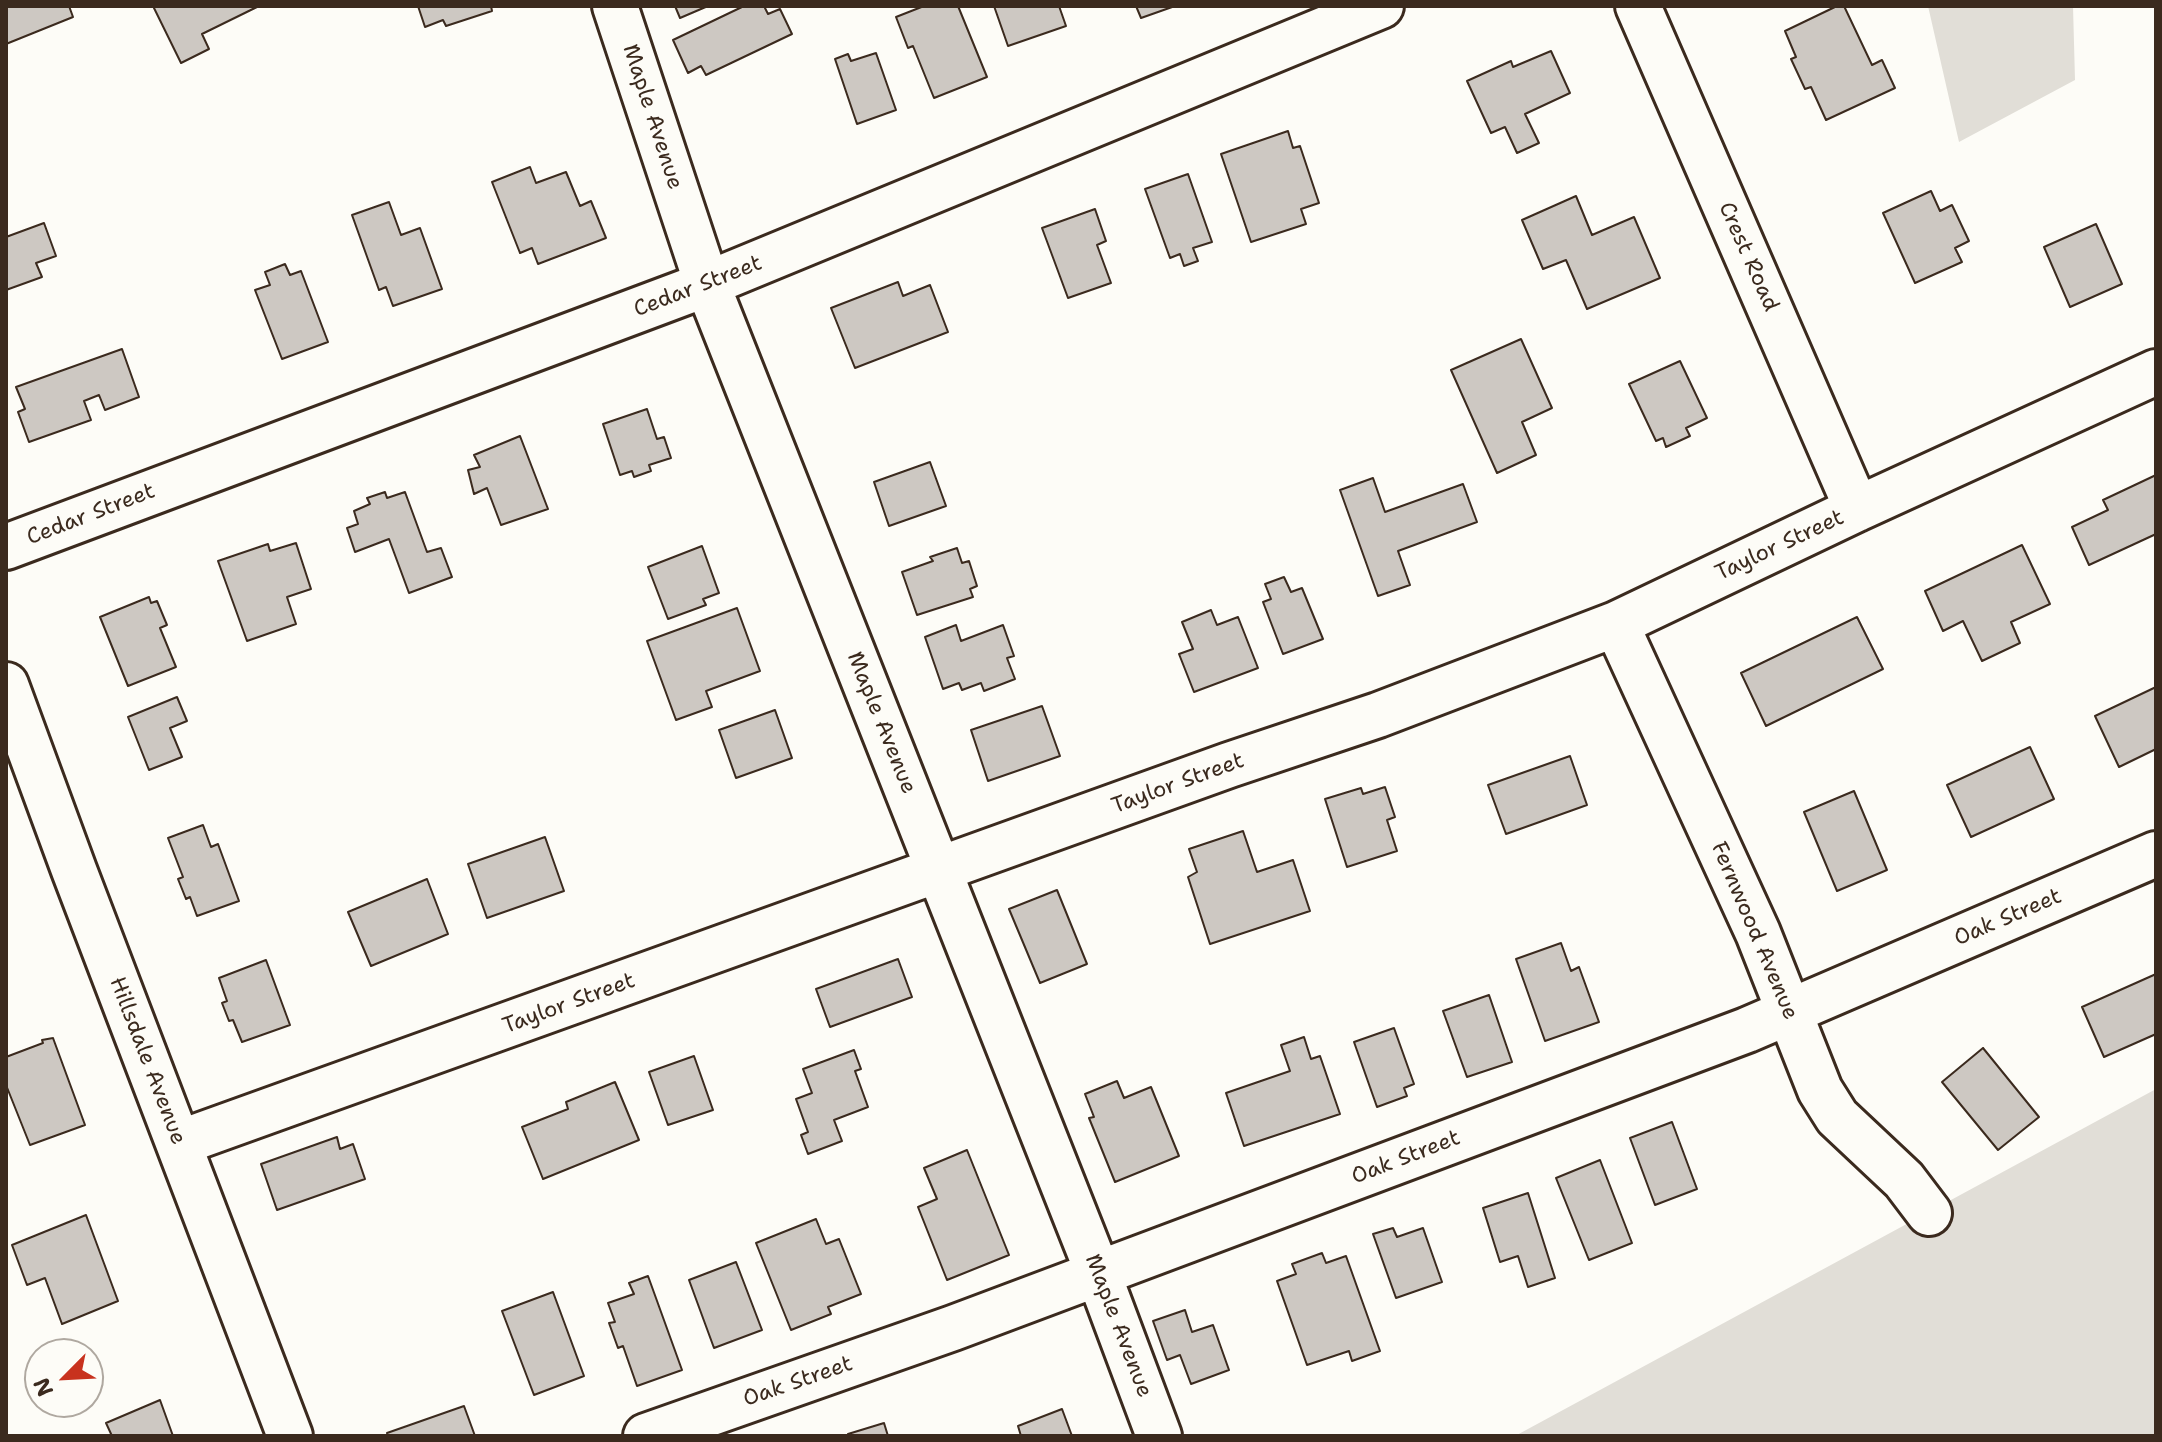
<!DOCTYPE html>
<style>
body{margin:0}
#map{position:relative;width:2162px;height:1442px;overflow:hidden;background:#fdfcf7;font-family:"Shantell Sans",sans-serif}
canvas{display:block}
.frame{position:absolute;inset:0;border:8px solid #3b2a1e;pointer-events:none}
.north{position:absolute;left:24px;top:1338px;width:80px;height:80px;box-sizing:border-box;background:#fdfcf7;border:2px solid #afa8a0;border-radius:50%;rotate:246deg;font-size:22px;font-weight:700;line-height:32px;text-align:center;color:#3b2a1e}
.north::after{content:'';display:block;margin:auto;width:28px;height:36px;background:#c8321e;clip-path:polygon(50% 0,100% 100%,50% 72%,0 100%)}
</style>
<div id="map">
<canvas width="2162" height="1442"></canvas>
<div class="frame"></div>
<div class="north">N</div>
</div>
<script>
const ctx = document.querySelector('canvas').getContext('2d');
ctx.lineJoin = 'round';
function fillPath(path, color) { ctx.fillStyle = color; ctx.fill(path, 'evenodd'); }
const shape = rows => new Path2D(rows.map(r => 'M' + r).join(''));
function strokePath(path, color, width, dash) { ctx.strokeStyle = color; ctx.lineWidth = width; ctx.lineCap = dash ? 'butt' : 'round'; ctx.setLineDash(dash || []); ctx.stroke(path); }
function write(font, color, halo, rows, align = 'center') {
  ctx.font = font + ' "Shantell Sans",sans-serif'; ctx.lineWidth = 7; ctx.setLineDash([]); ctx.textBaseline = 'middle'; ctx.strokeStyle = halo; ctx.fillStyle = color; for (const [text, x, y, turn = 0] of rows) {
    ctx.save(); ctx.translate(x, y); ctx.rotate((+turn || 0) * Math.PI / 180); ctx.textAlign = isNaN(turn) ? turn : align; if (halo) ctx.strokeText(text, 0, 0); ctx.fillText(text, 0, 0); ctx.restore();
  }
}
const green = shape([
 [1928,6,2073,6,2075,80,1959,142],
 [2156,1089,2156,1436,1515,1436]
]);
const building = shape([
 [6,6,69,6,73,17,6,44,6,6],
 [153,6,259,6,202,34,209,49,181,63,153,6],
 [418,6,491,6,492,11,446,26,443,20,425,27,418,6],
 [675,6,708,6,680,18,675,6],
 [744,6,764,6,768,14,780,9,792,34,706,75,701,66,688,73,673,40,744,6],
 [924,6,958,6,987,77,934,98,913,46,908,48,896,17,924,6],
 [994,6,1059,6,1066,26,1008,46,994,6],
 [1136,6,1175,6,1141,18,1136,6],
 [1837,6,1844,6,1872,65,1882,60,1895,88,1826,120,1811,87,1805,89,1791,59,1796,57,1785,31,1837,6],
 [1551,51,1570,93,1525,114,1539,143,1517,153,1505,127,1491,133,1467,81,1511,61,1513,67,1551,51],
 [876,53,896,110,857,124,835,59,848,54,851,61,876,53],
 [1288,131,1293,148,1300,146,1319,203,1301,209,1306,224,1251,242,1221,154,1288,131],
 [530,167,536,183,566,172,580,206,591,201,606,238,538,264,532,248,520,253,492,182,530,167],
 [1188,174,1212,242,1193,248,1198,261,1184,266,1180,254,1170,258,1145,189,1188,174],
 [1931,191,1940,211,1952,205,1969,241,1955,248,1962,262,1915,283,1883,213,1931,191],
 [1576,196,1592,235,1634,217,1660,278,1587,309,1566,260,1543,269,1522,220,1576,196],
 [389,202,401,235,420,228,442,289,393,306,386,287,379,290,352,215,389,202],
 [1095,209,1106,241,1097,245,1111,283,1068,298,1042,228,1095,209],
 [44,223,56,256,36,263,42,277,6,290,6,237,44,223],
 [2096,224,2122,284,2070,307,2044,247,2096,224],
 [285,264,290,275,301,271,328,342,282,359,255,290,270,285,265,272,285,264],
 [898,282,903,296,930,285,948,332,855,368,831,308,898,282],
 [1521,339,1552,408,1522,422,1536,455,1497,473,1451,370,1521,339],
 [122,349,139,397,105,410,99,395,84,401,91,420,29,442,18,412,25,409,16,387,122,349],
 [1680,361,1707,418,1686,428,1690,436,1666,447,1663,438,1656,441,1629,384,1680,361],
 [647,409,657,439,664,437,671,458,649,465,651,471,634,477,632,471,620,475,603,424,647,409],
 [520,436,548,509,501,525,487,488,474,494,468,470,480,467,474,455,520,436],
 [930,462,946,506,889,526,874,482,930,462],
 [2156,475,2156,534,2089,565,2072,527,2108,510,2103,500,2156,475],
 [1373,478,1385,512,1463,484,1477,522,1398,551,1410,585,1378,596,1340,490,1373,478],
 [385,492,387,498,405,492,427,552,441,548,452,577,409,593,389,539,355,552,347,528,358,524,354,511,370,504,367,498,385,492],
 [296,543,311,589,287,597,296,624,247,641,218,561,268,544,270,551,296,543],
 [2022,545,2050,604,2011,622,2020,643,1982,661,1963,621,1943,631,1925,591,2022,545],
 [702,546,719,593,703,599,706,605,668,619,648,567,702,546],
 [957,548,962,563,969,561,977,586,970,589,973,597,917,615,902,572,933,561,930,557,957,548],
 [1284,577,1291,592,1302,588,1323,639,1283,654,1263,602,1271,599,1265,584,1284,577],
 [149,597,151,603,157,601,167,625,160,628,176,667,128,686,100,617,149,597],
 [737,608,760,671,706,691,712,707,676,720,647,641,737,608],
 [1211,610,1217,625,1238,617,1258,668,1194,692,1179,654,1193,649,1182,622,1211,610],
 [1857,617,1883,669,1766,726,1741,673,1857,617],
 [956,625,961,641,1003,625,1014,656,1007,658,1015,679,984,691,981,683,962,690,959,683,943,689,925,637,956,625],
 [2156,687,2156,749,2119,767,2095,716,2156,687],
 [177,697,187,721,170,728,182,757,149,770,128,717,177,697],
 [1042,706,1060,756,988,781,971,730,1042,706],
 [775,710,792,758,736,778,719,730,775,710],
 [2030,747,2054,799,1971,837,1947,785,2030,747],
 [1570,756,1587,805,1506,834,1488,785,1570,756],
 [1385,787,1395,817,1387,820,1397,851,1347,867,1325,799,1361,788,1363,794,1385,787],
 [1854,791,1887,870,1837,891,1804,812,1854,791],
 [203,825,211,847,218,844,239,901,197,916,190,897,186,899,178,879,183,877,168,838,203,825],
 [1243,831,1257,872,1293,860,1310,911,1210,944,1188,877,1197,872,1189,849,1243,831],
 [545,837,564,891,487,918,468,864,545,837],
 [427,879,448,934,371,966,348,912,427,879],
 [1057,890,1087,964,1040,983,1009,909,1057,890],
 [1561,943,1571,971,1579,967,1599,1022,1545,1041,1516,959,1561,943],
 [898,959,912,997,830,1027,816,989,898,959],
 [266,960,290,1025,242,1042,233,1020,229,1021,222,1003,227,1001,219,978,266,960],
 [2156,974,2156,1034,2104,1057,2082,1007,2156,974],
 [1489,995,1512,1062,1467,1077,1443,1011,1489,995],
 [1394,1028,1414,1084,1404,1088,1407,1096,1377,1107,1354,1042,1394,1028],
 [1304,1037,1311,1059,1320,1056,1340,1114,1244,1146,1226,1093,1290,1071,1281,1045,1304,1037],
 [53,1038,85,1125,30,1145,6,1085,6,1057,43,1043,42,1040,53,1038],
 [1983,1048,2039,1117,1998,1150,1942,1082,1983,1048],
 [854,1050,861,1069,855,1071,868,1107,834,1120,842,1141,808,1154,801,1135,808,1132,796,1099,812,1093,803,1069,854,1050],
 [694,1056,713,1110,668,1125,649,1072,694,1056],
 [1117,1081,1124,1098,1151,1087,1179,1156,1115,1182,1089,1118,1094,1117,1085,1094,1117,1081],
 [615,1082,639,1140,543,1179,522,1127,568,1109,566,1102,615,1082],
 [1672,1122,1697,1189,1655,1205,1630,1138,1672,1122],
 [337,1137,340,1149,353,1144,365,1179,277,1210,261,1164,337,1137],
 [967,1150,1009,1255,947,1280,918,1207,937,1199,924,1168,967,1150],
 [1600,1160,1632,1243,1589,1260,1556,1178,1600,1160],
 [1528,1193,1555,1278,1528,1287,1518,1256,1500,1262,1483,1208,1528,1193],
 [86,1215,118,1301,62,1324,45,1278,27,1285,12,1245,86,1215],
 [816,1219,826,1244,839,1239,861,1294,828,1307,831,1314,791,1330,756,1243,816,1219],
 [1393,1228,1397,1237,1423,1228,1442,1282,1396,1298,1373,1234,1393,1228],
 [1322,1253,1326,1263,1346,1256,1380,1351,1352,1361,1349,1351,1307,1365,1277,1281,1296,1274,1292,1264,1322,1253],
 [736,1262,762,1330,714,1348,689,1280,736,1262],
 [648,1276,682,1370,637,1386,623,1346,618,1348,609,1323,615,1322,608,1303,634,1294,629,1283,648,1276],
 [553,1292,584,1376,534,1395,502,1311,553,1292],
 [1185,1310,1192,1332,1213,1325,1229,1370,1191,1384,1180,1355,1167,1360,1153,1321,1185,1310],
 [160,1400,173,1436,112,1436,106,1423,160,1400],
 [464,1406,475,1436,388,1436,387,1433,464,1406],
 [1062,1409,1072,1436,1021,1436,1018,1426,1062,1409],
 [884,1423,888,1436,848,1436,848,1434,884,1423]
]);
const minor = shape([
 [615,6,707,284,1098,1273,1159,1436],
 [1638,6,1857,509],
 [6,547,707,284,1381,6],
 [1616,624,1758,933,1820,1090,1837,1117,1904,1180,1929,1213],
 [6,685,74,870,290,1436],
 [179,1143,1229,765,1378,715,1616,624,1857,509,2156,372],
 [646,1436,953,1328,1747,1030,2156,854]
]);
const streetNames = [
 ["Maple Avenue",652,117,72],
 ["Crest Road",1748,257,66],
 ["Cedar Street",698,287,-21],
 ["Cedar Street",91,515,-21],
 ["Taylor Street",1780,546,-25],
 ["Maple Avenue",881,723,68],
 ["Taylor Street",1178,784,-20],
 ["Oak Street",2008,918,-23],
 ["Fernwood Avenue",1754,931,67],
 ["Taylor Street",569,1004,-20],
 ["Hillsdale Avenue",147,1061,69],
 ["Oak Street",1406,1158,-21],
 ["Maple Avenue",1118,1326,69],
 ["Oak Street",798,1382,-19]
];
fillPath(green, '#e1ded7');
fillPath(building, '#cdc8c2');
strokePath(building, '#3b2a1e', 2);
strokePath(minor, '#3b2a1e', 50);
strokePath(minor, '#fdfcf7', 44);
write('22px', '#3b2a1e', '#fdfcf7', streetNames);
</script>
